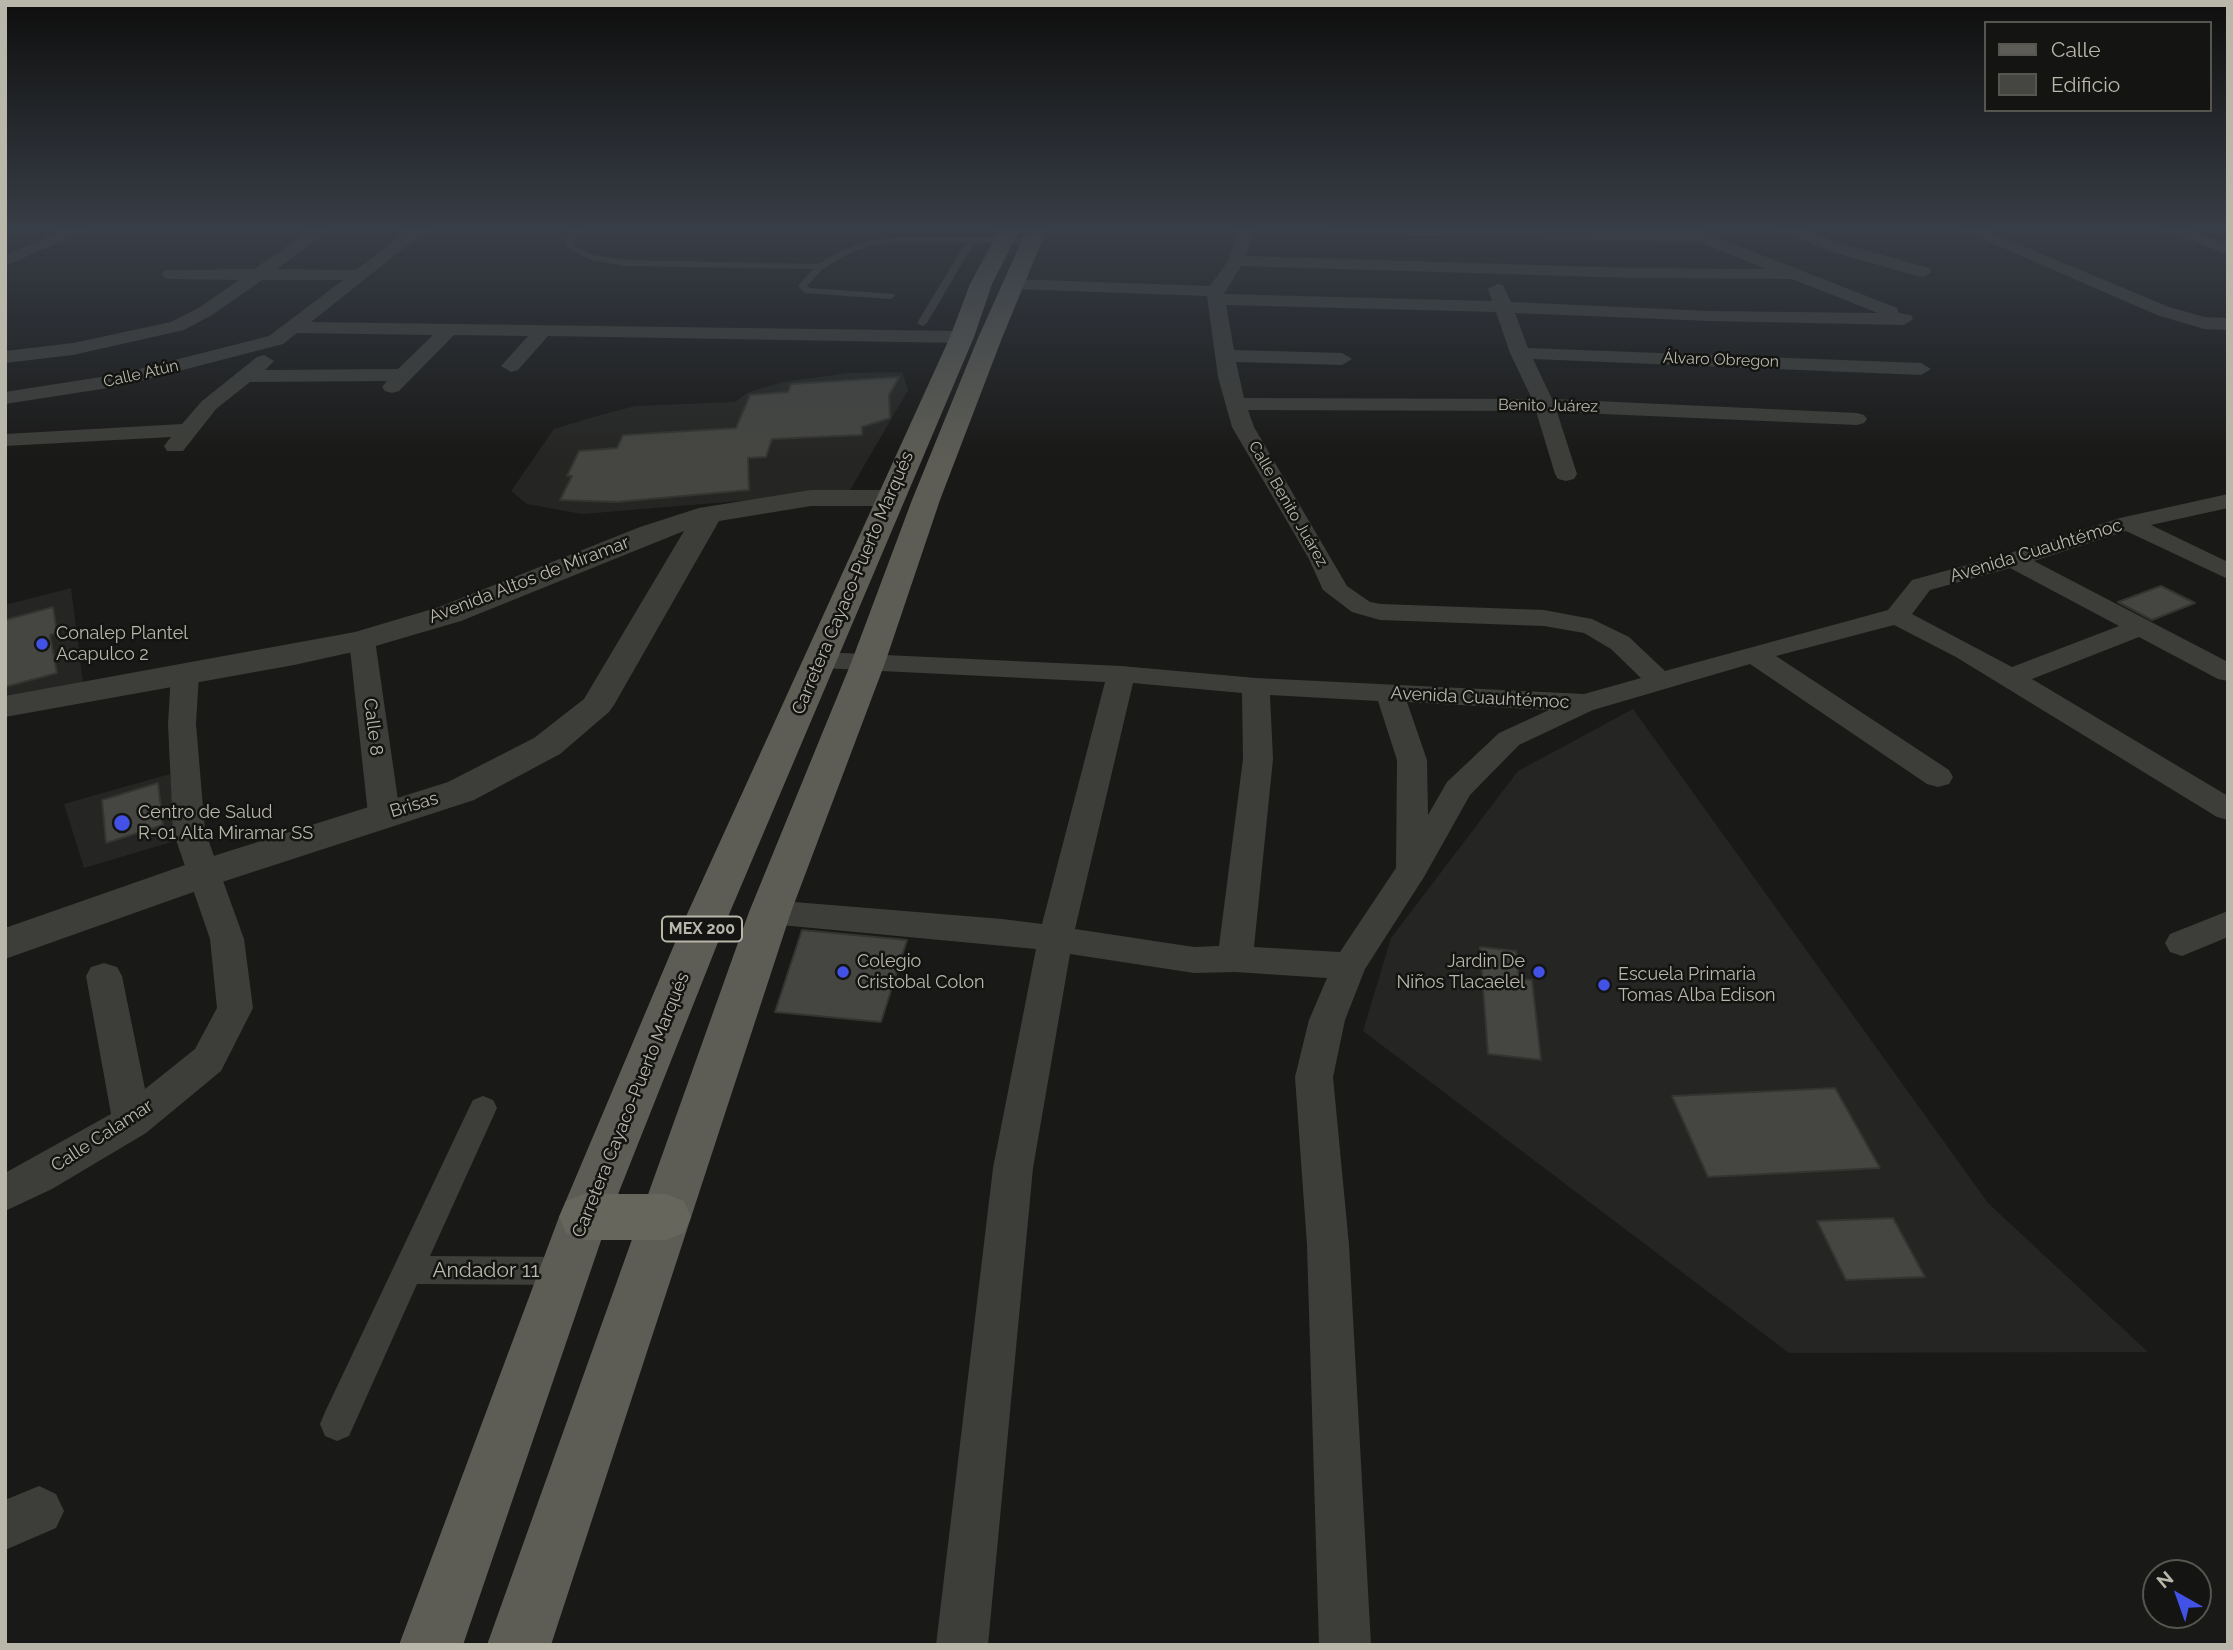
<!DOCTYPE html>
<meta charset="utf-8">
<style>
body{margin:0}
#map{position:relative;width:2233px;height:1650px;overflow:hidden;background:#191917;font-family:Raleway,sans-serif}
canvas{display:block}
.frame{position:absolute;inset:0;border:7px solid #b8b7aa;pointer-events:none}
.legend{position:absolute;left:1984px;top:21px;width:228px;height:91px;box-sizing:border-box;background:#141412;border:2px solid #56554f;margin:0;padding:9px 12px;list-style:none;font-size:21px;color:#b8b7aa}
.legend li{display:flex;align-items:center;gap:14px;height:35px}
.legend b{width:35px;border:2px solid #56554f}
.north{position:absolute;left:2142px;top:1559px;width:70px;height:70px;box-sizing:border-box;background:#141412;border:2px solid #56554f;border-radius:50%;rotate:320deg;font-size:19px;font-weight:700;line-height:28px;text-align:center;color:#b8b7aa}
.north::after{content:'';display:block;margin:auto;width:24px;height:32px;background:#4251e6;clip-path:polygon(50% 0,100% 100%,50% 72%,0 100%)}
</style>
<div id="map">
<canvas width="2233" height="1650"></canvas>
<div class="frame"></div>
<ul class="legend">
<li><b style="height:9px;background:#5d5d55"></b>Calle</li>
<li><b style="height:19px;background:#454641"></b>Edificio</li>
</ul>
<div class="north">N</div>
</div>
<script>
const ctx = document.querySelector('canvas').getContext('2d');
ctx.lineJoin = 'round';
function fillPath(path, color) { ctx.fillStyle = color; ctx.fill(path, 'evenodd'); }
const shape = rows => new Path2D(rows.map(r => 'M' + r).join(''));
function strokePath(path, color, width, dash) { ctx.strokeStyle = color; ctx.lineWidth = width; ctx.lineCap = dash ? 'butt' : 'round'; ctx.setLineDash(dash || []); ctx.stroke(path); }
function write(font, color, halo, rows, align = 'center') {
  ctx.font = font + ' Raleway,sans-serif'; ctx.lineWidth = 5; ctx.setLineDash([]); ctx.textBaseline = 'middle'; ctx.strokeStyle = halo; ctx.fillStyle = color; for (const [text, x, y, turn = 0] of rows) {
    ctx.save(); ctx.translate(x, y); ctx.rotate((+turn || 0) * Math.PI / 180); ctx.textAlign = isNaN(turn) ? turn : align; if (halo) ctx.strokeText(text, 0, 0); ctx.fillText(text, 0, 0); ctx.restore();
  }
}
const built = shape([
 [902,372,908,390,849,492,582,514,527,504,511,491,554,429,590,418,635,406,735,402,749,392,783,382,849,373],
 [71,588,83,682,5,704,5,605],
 [1633,709,1988,1203,2148,1352,1789,1353,1363,1031,1391,938,1518,771],
 [170,774,175,841,84,868,64,804]
]);
const building = shape([
 [899,377,889,395,890,418,862,427,862,435,772,439,766,457,748,458,749,490,617,502,560,500,572,476,567,476,579,451,617,448,623,435,736,428,750,395,788,392,791,384,899,377],
 [2161,586,2195,603,2152,620,2118,602,2161,586],
 [53,607,57,633,50,635,57,673,5,687,5,620,53,607],
 [158,783,163,825,106,843,102,800,158,783],
 [802,930,907,940,881,1022,775,1012,802,930],
 [1480,947,1516,951,1519,979,1532,980,1541,1060,1488,1054,1480,947],
 [1835,1088,1880,1168,1708,1177,1672,1096,1835,1088],
 [1893,1218,1925,1277,1846,1280,1817,1221,1893,1218]
]);
const service = shape([
 [575,229,584,229,574,241,574,246,593,255,625,260,818,264,842,250,868,241,901,237,972,237,1032,239,1036,241,1032,243,974,243,927,323,922,326,917,323,966,242,901,241,872,245,848,254,823,269,807,286,810,288,894,294,895,296,891,299,805,293,798,286,813,269,625,266,591,260,566,247,566,241,575,229]
]);
const pedestrian = shape([
 [483,1096,493,1100,497,1108,430,1256,565,1257,576,1261,581,1271,576,1281,565,1285,417,1284,349,1436,337,1441,325,1436,320,1424,325,1412,469,1108,473,1100,483,1096]
]);
const minor = shape([
 [66,229,89,229,5,266,5,255,66,229],
 [312,229,331,229,277,269,356,270,409,229,428,229,311,322,962,331,971,337,962,343,548,336,518,370,511,372,501,366,528,336,454,335,399,391,392,393,385,391,382,387,387,381,250,382,216,409,183,451,167,451,164,446,171,437,5,446,5,434,182,424,202,401,257,357,264,355,274,361,265,370,398,369,433,335,297,333,283,344,121,386,5,404,5,392,120,374,269,336,343,280,262,280,212,315,184,330,73,355,5,363,5,351,73,343,171,322,200,307,239,280,171,279,165,278,162,274,165,270,254,269,312,229],
 [1238,229,1254,229,1246,256,1633,268,1766,269,1698,242,1337,234,1329,229,1677,232,1695,229,1897,308,1899,313,1911,315,1913,319,1904,325,1710,321,1515,313,1528,348,1921,363,1931,369,1921,375,1533,359,1552,399,1857,413,1864,415,1867,419,1864,423,1857,425,1557,412,1577,474,1574,479,1566,481,1558,479,1555,474,1536,411,1248,410,1254,427,1347,586,1370,602,1381,604,1544,610,1592,619,1629,637,1665,671,1888,610,1912,580,2004,555,2120,518,2228,494,2228,508,2151,525,2228,562,2228,579,2126,531,2034,561,2228,662,2228,681,2218,679,2139,637,2032,679,2228,796,2228,820,2217,817,1956,657,1894,625,1776,656,1949,770,1953,777,1949,784,1938,787,1927,784,1750,664,1593,710,1519,745,1470,795,1424,877,1365,969,1345,1020,1333,1077,1349,1245,1371,1645,1319,1645,1307,1245,1295,1077,1309,1020,1327,978,1235,972,1194,973,1070,954,1033,1168,988,1645,936,1645,993,1168,1036,949,770,924,758,921,753,912,758,903,770,900,1002,919,1042,924,1105,682,821,668,811,666,807,660,811,654,821,652,1121,666,1256,678,1584,694,1641,678,1611,649,1584,633,1544,626,1380,620,1352,612,1323,590,1309,559,1232,427,1218,377,1207,296,1013,289,1004,284,1013,279,1210,286,1228,261,1238,229],
 [1241,266,1633,278,1792,279,1878,313,1710,311,1511,302,1503,285,1497,284,1488,289,1492,301,1224,294,1241,266],
 [1226,305,1496,312,1510,353,1532,399,1244,398,1236,362,1342,365,1352,359,1342,353,1234,350,1226,305],
 [2010,568,2119,626,2012,667,1912,614,1930,590,2010,568],
 [1133,683,1242,693,1243,759,1219,946,1194,947,1075,929,1133,683],
 [1270,695,1378,701,1397,760,1396,868,1340,952,1254,947,1273,759,1270,695],
 [1407,702,1549,710,1499,733,1447,782,1428,815,1427,760,1407,702],
 [1779,229,1803,229,1837,242,1929,268,1932,272,1923,277,1917,276,1825,250,1779,229],
 [1959,229,1982,229,2169,307,2205,317,2228,318,2228,330,2204,329,2157,315,1959,229],
 [2162,229,2186,229,2228,244,2228,255,2162,229],
 [362,632,371,634,375,640,400,814,395,821,384,824,373,821,368,814,349,640,353,634,362,632],
 [185,665,195,667,199,673,196,724,205,831,244,939,253,1008,221,1071,146,1133,52,1189,5,1211,5,1173,111,1114,86,976,91,967,104,963,117,967,122,976,145,1089,195,1049,217,1008,210,939,173,831,168,724,171,673,175,667,185,665],
 [2228,911,2228,937,2182,956,2170,952,2165,943,2170,934,2228,911],
 [39,1486,56,1494,64,1511,56,1528,5,1550,5,1500,39,1486]
]);
const tertiary = shape([
 [811,490,889,490,899,492,903,498,899,504,889,506,811,506,719,521,614,705,609,712,560,754,474,800,216,884,5,959,5,928,188,864,448,782,534,738,584,699,684,531,461,621,362,650,294,665,5,717,5,696,355,632,439,607,640,527,699,508,811,490]
]);
const primary = shape([
 [1000,229,1020,229,992,284,974,337,730,912,609,1217,463,1645,399,1645,559,1217,688,912,950,337,970,284,1000,229],
 [1027,229,1047,229,1002,338,940,500,885,663,791,912,551,1645,487,1645,749,912,851,663,912,500,978,338,1027,229]
]);
const trunk = shape([
 [584,1194,666,1194,684,1201,691,1217,684,1233,666,1240,584,1240,566,1233,559,1217,566,1201,584,1194]
]);
const markers = [
 [42,644,7,"#4251e6"],
 [122,823,9,"#4251e6"],
 [843,972,7,"#4251e6"],
 [1539,972,7,"#4251e6"],
 [1604,985,7,"#4251e6"]
];
const farStreetnames = [
 ["Álvaro Obregon",1721,360,2],
 ["Calle Atún",141,374,-13],
 ["Benito Juárez",1548,406,1],
 ["Calle Benito Juárez",1288,504,60]
];
const shields = [
 [702,929,80]
];
const shieldNames = [
 ["MEX 200",702,929]
];
const streetNames = [
 ["Avenida Cuauhtémoc",2036,551,-17],
 ["Avenida Altos de Miramar",529,580,-21],
 ["Carretera Cayaco-Puerto Marqués",853,583,-67],
 ["Avenida Cuauhtémoc",1480,698,3],
 ["Calle 8",373,727,83],
 ["Brisas",414,805,-17],
 ["Carretera Cayaco-Puerto Marqués",631,1105,-68],
 ["Calle Calamar",102,1136,-33]
];
const poiNames = [
 ["Conalep Plantel",56,634],
 ["Acapulco 2",56,655],
 ["Centro de Salud",138,813],
 ["R-01 Alta Miramar SS",138,834],
 ["Colegio",857,962],
 ["Cristobal Colon",857,983],
 ["Jardin De",1525,962,"right"],
 ["Niños Tlacaelel",1525,983,"right"],
 ["Escuela Primaria",1618,975],
 ["Tomas Alba Edison",1618,996]
];
const nearStreetnames = [
 ["Andador 11",486,1271]
];
fillPath(built, '#252623');
fillPath(building, '#454641');
strokePath(building, '#343531', 2);
fillPath(service, '#3d3e39');
fillPath(pedestrian, '#3d3e39');
fillPath(minor, '#3d3e39');
fillPath(tertiary, '#3d3e39');
fillPath(primary, '#5d5d55');
fillPath(trunk, '#66665d');
const sky = ctx.createLinearGradient(0, 0, 0, 460);
sky.addColorStop(0, '#0e0e0d');
sky.addColorStop(0.5, '#383e47');
sky.addColorStop(1, '#383e4700');
ctx.fillStyle = sky;
ctx.fillRect(0, 0, 2233, 460);
for (const [x, y, r, color] of markers) { const dot = new Path2D(); dot.arc(x, y, r, 0, 2 * Math.PI); ctx.fillStyle = color; ctx.fill(dot); strokePath(dot, '#141412', 2.5); }
write('16px', '#b8b7aa', '#141412', farStreetnames);
for (const [x, y, w] of shields) { const box = new Path2D(); box.roundRect(x - w / 2, y - 12.5, w, 25, 5); ctx.fillStyle = '#141412'; ctx.fill(box); strokePath(box, '#b8b7aa', 2); }
write('bold 16px', '#b8b7aa', null, shieldNames);
write('18px', '#b8b7aa', '#141412', streetNames);
write('18px', '#b8b7aa', '#141412', poiNames, 'left');
write('21px', '#b8b7aa', '#141412', nearStreetnames);
</script>
